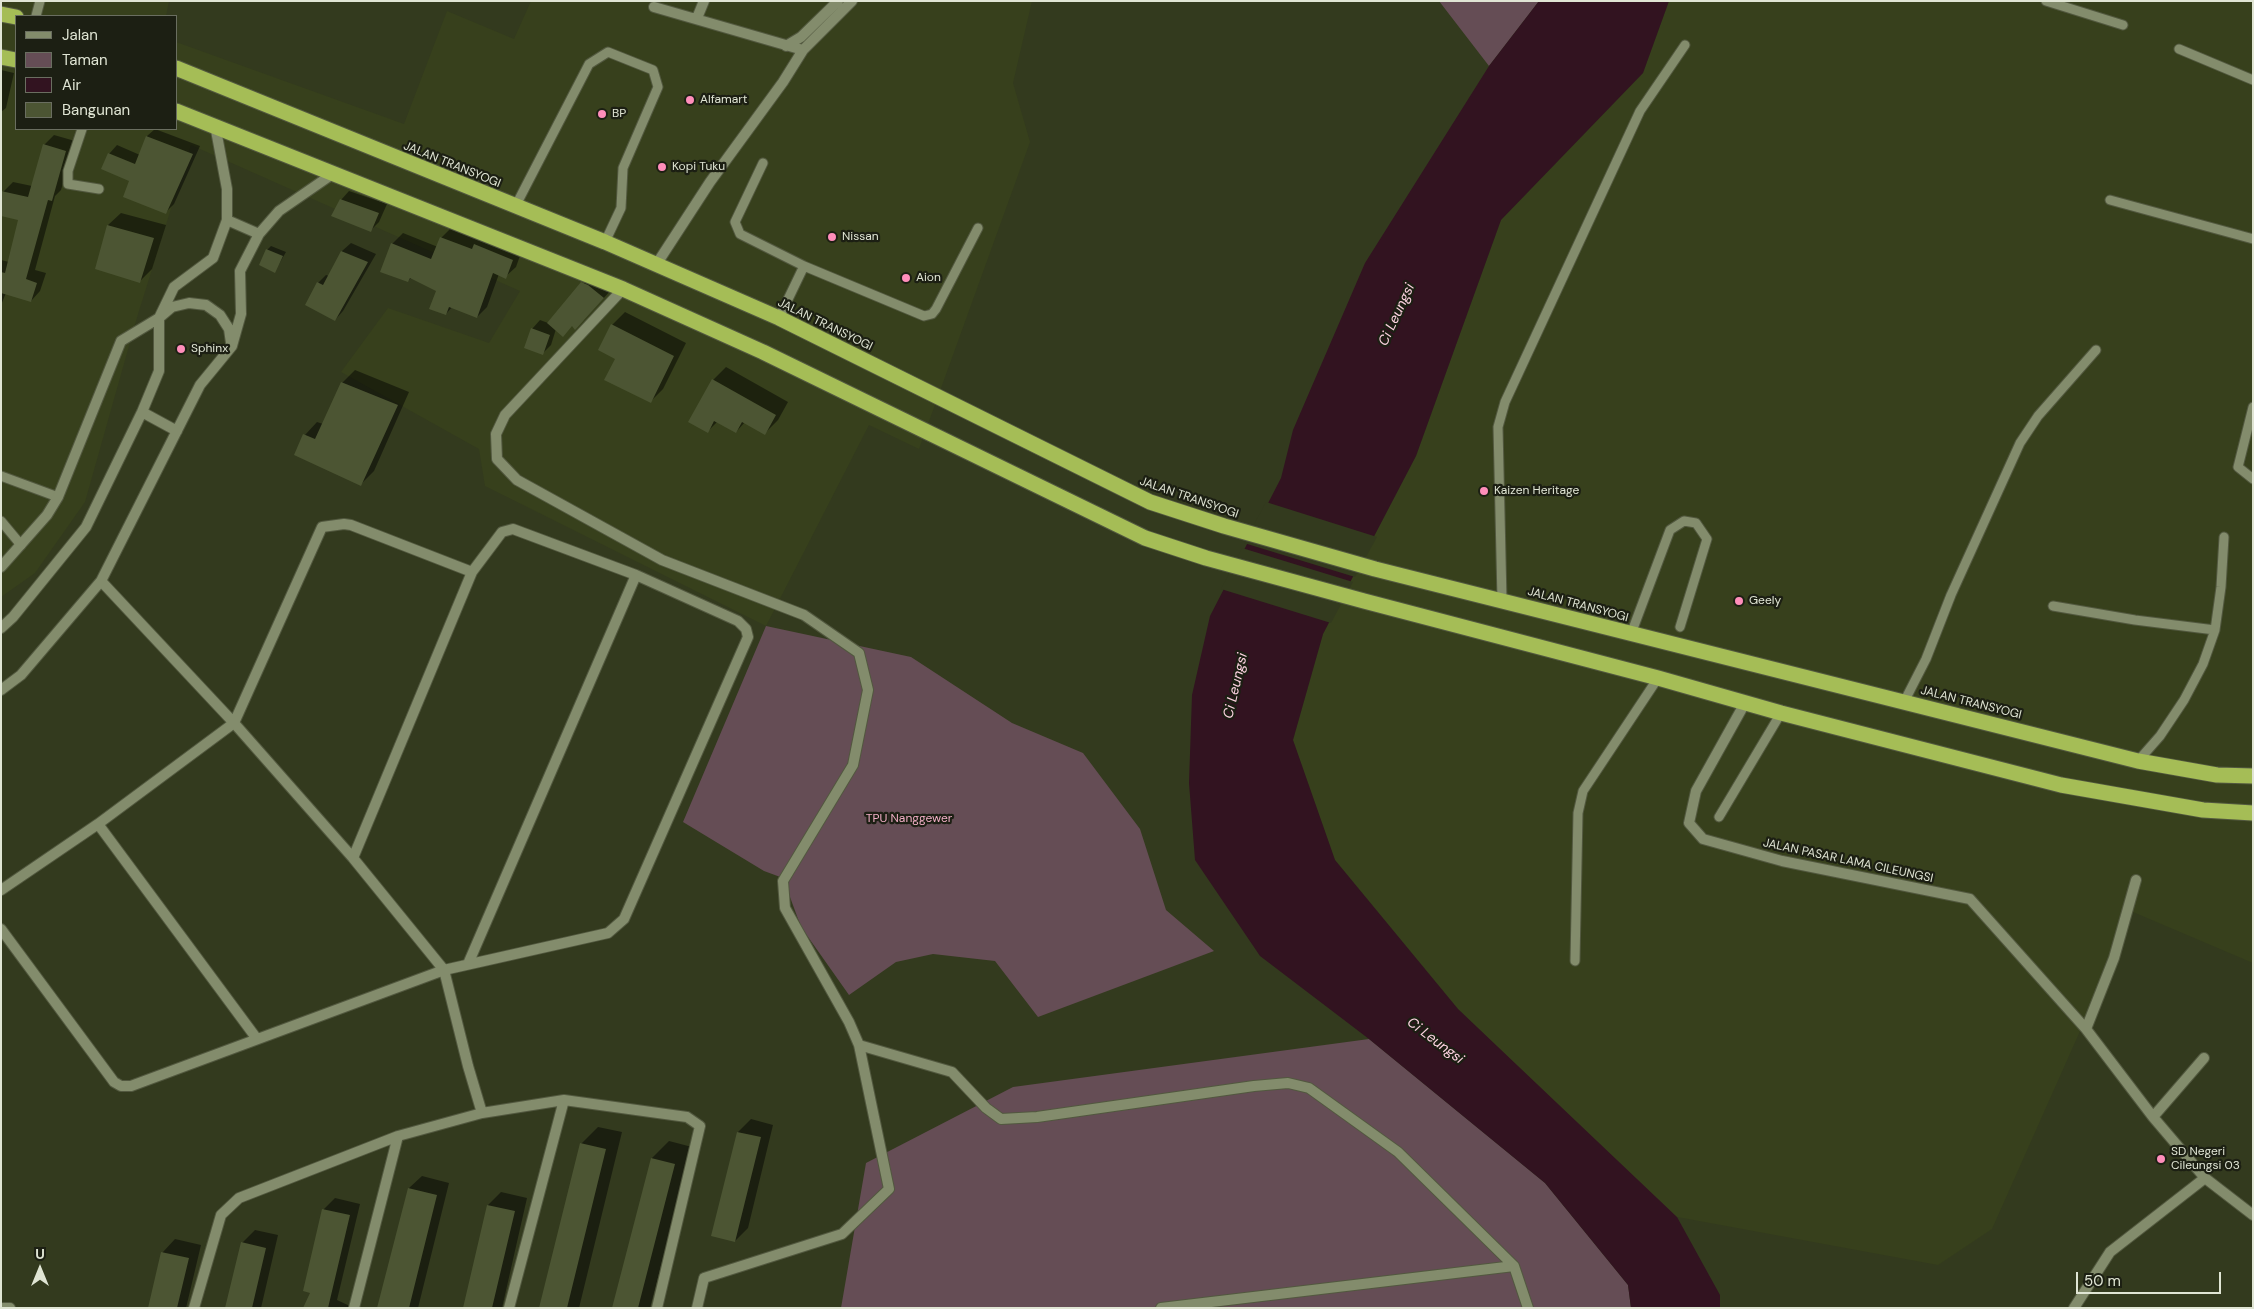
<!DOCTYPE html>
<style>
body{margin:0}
#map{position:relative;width:2254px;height:1309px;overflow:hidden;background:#333a1e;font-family:"DM Sans",sans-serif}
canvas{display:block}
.frame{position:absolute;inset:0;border:2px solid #e0e5d4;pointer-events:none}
.legend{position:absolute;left:15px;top:15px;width:162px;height:115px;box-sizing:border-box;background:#1c1f13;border:1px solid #6a6e60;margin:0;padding:6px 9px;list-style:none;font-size:15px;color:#e0e5d4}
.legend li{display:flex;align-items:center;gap:10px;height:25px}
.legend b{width:25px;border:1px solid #6a6e60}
.north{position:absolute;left:15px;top:1244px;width:50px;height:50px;-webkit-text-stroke:4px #1c1f13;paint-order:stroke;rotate:0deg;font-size:14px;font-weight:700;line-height:20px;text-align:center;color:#e0e5d4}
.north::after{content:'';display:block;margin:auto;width:18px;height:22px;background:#e0e5d4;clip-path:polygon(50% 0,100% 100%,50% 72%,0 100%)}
.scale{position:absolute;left:2076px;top:1272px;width:145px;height:22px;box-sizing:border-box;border:2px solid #e0e5d4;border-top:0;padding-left:6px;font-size:15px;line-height:18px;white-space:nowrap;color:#e0e5d4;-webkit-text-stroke:4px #1c1f13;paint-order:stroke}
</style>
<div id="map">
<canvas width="2254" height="1309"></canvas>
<div class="frame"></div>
<ul class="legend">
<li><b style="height:6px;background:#838c6c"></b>Jalan</li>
<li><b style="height:14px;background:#654d55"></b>Taman</li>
<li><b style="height:14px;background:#321320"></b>Air</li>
<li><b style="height:14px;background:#4c5533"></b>Bangunan</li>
</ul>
<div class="north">U</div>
<div class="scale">50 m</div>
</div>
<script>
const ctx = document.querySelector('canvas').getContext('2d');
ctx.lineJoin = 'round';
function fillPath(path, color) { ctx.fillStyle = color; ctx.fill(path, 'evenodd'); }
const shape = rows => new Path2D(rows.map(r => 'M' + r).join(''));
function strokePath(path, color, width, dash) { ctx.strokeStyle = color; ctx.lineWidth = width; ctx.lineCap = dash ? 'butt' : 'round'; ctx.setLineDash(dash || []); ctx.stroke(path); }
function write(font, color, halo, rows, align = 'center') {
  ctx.font = font + ' "DM Sans",sans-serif'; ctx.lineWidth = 4.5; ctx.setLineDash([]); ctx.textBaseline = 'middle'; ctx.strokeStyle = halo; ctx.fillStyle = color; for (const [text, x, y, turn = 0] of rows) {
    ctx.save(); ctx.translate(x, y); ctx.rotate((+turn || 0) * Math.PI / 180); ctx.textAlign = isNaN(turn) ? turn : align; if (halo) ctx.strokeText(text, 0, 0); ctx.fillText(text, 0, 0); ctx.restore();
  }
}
const built = shape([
 [1,1,169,1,166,16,16,16,16,129,176,129,176,42,404,124,447,11,514,39,531,1,1032,1,1013,83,1030,142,919,449,869,425,766,626,485,486,479,449,341,372,388,308,489,343,520,291,191,145,138,314,85,502,35,573,1,597],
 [1669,1,2253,1,2253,963,2133,912,1992,1229,1938,1265,1672,1216,1458,1009,1335,860,1293,740,1323,634,1416,456,1501,220,1643,73]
]);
const green = shape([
 [1439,1,1539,1,1489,66],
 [766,626,911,657,1012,723,1083,753,1140,829,1166,910,1214,951,1038,1017,995,961,933,954,896,962,849,995,801,927,783,878,764,871,683,822],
 [1369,1039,1545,1183,1628,1285,1631,1308,841,1308,866,1163,1013,1087]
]);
const water = shape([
 [1539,1,1669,1,1643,73,1501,220,1416,456,1323,634,1293,740,1335,860,1458,1009,1677,1217,1720,1295,1720,1308,1631,1308,1628,1285,1545,1183,1369,1039,1260,956,1195,860,1189,783,1192,695,1210,616,1281,478,1293,430,1365,263,1489,66]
]);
const pier = shape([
 [1266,502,1377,537,1355,577,1244,543],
 [1242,548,1353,582,1331,623,1221,589]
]);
const shadow = shape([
 [1,70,14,73,6,108,1,112],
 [155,129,200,146,174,204,166,212,131,180,109,154,117,145,140,155,147,136],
 [54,135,75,141,61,190,55,196,35,270,46,273,40,291,31,301,6,293,1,305,1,260,9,262,19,219,3,192,13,182,32,186,44,145],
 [349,191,387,204,379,222,371,230,341,200],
 [121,213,166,225,152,269,139,282,108,225],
 [452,227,522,250,516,267,505,277,499,274,487,307,477,317,452,307,446,314,437,290,412,277,408,281,392,244,403,233,438,247,441,238],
 [351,243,376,254,343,311,335,320,318,283,326,275,329,276,342,251],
 [271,246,286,252,275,271,267,250],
 [591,275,611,290,584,320,556,329,551,345,543,353,532,329,540,320,548,323],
 [625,312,686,343,663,389,650,402,617,358,612,325],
 [726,367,788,402,778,420,765,433,745,422,736,432,717,422,708,431,713,380],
 [355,370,409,392,374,471,361,484,305,435,317,422,323,424,342,383],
 [751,1119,773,1125,748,1228,735,1241,713,1235,738,1132],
 [598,1127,622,1132,579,1308,541,1308,581,1144],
 [669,1141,692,1147,650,1308,613,1308,652,1158],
 [422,1176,449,1183,418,1308,379,1308,409,1188],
 [501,1192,527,1198,502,1308,465,1308,488,1205],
 [335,1198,360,1204,337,1300,354,1308,304,1308,312,1292,324,1209],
 [255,1230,278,1235,261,1308,226,1308,242,1243],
 [175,1239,201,1245,186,1308,149,1308,163,1252]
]);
const building = shape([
 [146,136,193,154,166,214,123,197,129,181,101,169,108,153,135,164],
 [43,144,66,151,52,201,48,200,26,279,37,283,31,302,1,293,1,272,5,273,18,220,1,216,1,191,28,197],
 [340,199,379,213,371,232,331,216],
 [107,225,154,238,140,283,95,269],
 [440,237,472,249,474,244,513,260,506,279,493,273,477,318,449,307,446,315,429,309,436,291,410,278,408,282,380,272,391,243,431,259],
 [266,249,283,256,275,273,259,265],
 [341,251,368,262,335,321,305,305,317,282,323,285],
 [581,282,588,285,604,298,575,330,572,326,563,337,547,323],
 [611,324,674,356,651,403,604,380,615,359,598,350],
 [531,328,550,335,543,355,524,348],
 [712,379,776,415,765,435,742,422,736,433,714,421,708,433,688,422],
 [341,382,398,405,361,486,294,455,303,434,315,439],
 [737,1132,761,1137,735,1242,711,1236],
 [580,1143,606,1149,567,1308,539,1308],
 [651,1158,675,1164,638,1308,612,1308],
 [408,1188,437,1195,409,1308,377,1308],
 [487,1205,515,1211,492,1308,463,1308],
 [322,1209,350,1215,328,1308,303,1308,310,1293,303,1291],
 [241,1242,266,1248,252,1308,225,1308],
 [161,1252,189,1258,177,1308,148,1308]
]);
const lane = shape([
 [2046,1,2123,25],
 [36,16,40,1],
 [2179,49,2253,80],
 [82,129,68,171,68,184,99,189],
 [763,163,735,222,740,234,804,266,924,316,932,314,936,309,978,228],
 [2110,200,2253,239],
 [515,207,589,64,608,52,653,70,658,87,623,168,621,208,605,242],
 [779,318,804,266],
 [2253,407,2238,467,2253,479],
 [1,476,58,497],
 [1,521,21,545],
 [1502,600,1498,427,1505,402,1640,111,1685,45],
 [2053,606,2135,620,2215,630],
 [1631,634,1670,530,1684,521,1696,523,1707,539,1680,627],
 [1904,702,1926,659,1951,595,2020,443,2038,416,2096,350],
 [2138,761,2160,736,2184,700,2203,664,2215,630,2221,587,2224,537],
 [1719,817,1781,713],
 [1575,961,1578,813,1583,791,1658,678]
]);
const street = shape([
 [654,7,803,50],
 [697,18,704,1],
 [786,46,801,37,838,1],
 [227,220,259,234],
 [656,265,710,182,783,82,803,50,852,1],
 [623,289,505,415,496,434,497,459,517,480,662,560,804,615,859,653,868,690,853,765,783,881,785,908,849,1022,859,1045,889,1189,842,1234,704,1278,697,1308],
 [142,412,177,431],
 [1,567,47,515,58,497,121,341,159,318,172,307,189,303,206,305,220,315,229,329,231,343],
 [101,581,234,723,353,858,444,970,468,1066,482,1113],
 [1,628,13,617,86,527,142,412,159,371,159,318,174,287,213,258,227,220,227,189,215,125],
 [1,690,21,675,101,581,200,385,232,346,241,314,240,271,259,234,279,211,334,173],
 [1745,703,1696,791,1689,823,1703,839,1782,861,1970,899,2086,1029,2153,1117,2205,1178,2253,1215],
 [98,824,257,1039],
 [1,890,98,824,234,723,322,527,344,524,351,525,472,572],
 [1,929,114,1082,121,1086,131,1086,444,970,608,933,624,919,748,637,746,629,738,621,636,575,513,529,502,532,472,572,353,858],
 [468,964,636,575],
 [2086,1029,2114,958,2136,880],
 [859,1045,952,1072,986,1108,1001,1119,1037,1117,1254,1086,1288,1083,1309,1088,1398,1152,1514,1266,1528,1308],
 [2153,1117,2204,1058],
 [3,1308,10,1308],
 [194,1308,221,1215,239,1198,398,1136,482,1113,564,1100,687,1117,700,1126,657,1308],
 [354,1308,398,1136],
 [509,1308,564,1100],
 [1161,1308,1514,1266],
 [2074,1308,2110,1252,2205,1178]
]);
const highway = shape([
 [1,14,16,17],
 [1,57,16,60],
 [176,68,605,242,779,318,1150,502,1224,526,1375,569,2138,761,2217,775,2253,776],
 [176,111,623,289,763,352,1145,538,1206,558,1364,601,1658,678,1781,713,2061,785,2203,810,2253,813]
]);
const markers = [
 [690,100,5,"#ff8eba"],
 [602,114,5,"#ff8eba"],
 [662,167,5,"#ff8eba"],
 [832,237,5,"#ff8eba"],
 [906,278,5,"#ff8eba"],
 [181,349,5,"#ff8eba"],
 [1484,491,5,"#ff8eba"],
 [1739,601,5,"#ff8eba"],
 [2161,1159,5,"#ff8eba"]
];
const poiNames = [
 ["Alfamart",700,100],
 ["BP",612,114],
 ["Kopi Tuku",672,167],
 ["Nissan",842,237],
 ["Aion",916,278],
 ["Sphinx",191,349],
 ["Kaizen Heritage",1494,491],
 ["Geely",1749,601],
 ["SD Negeri",2171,1152],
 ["Cileungsi 03",2171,1166]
];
const streetNames = [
 ["JALAN TRANSYOGI",452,165,22],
 ["JALAN TRANSYOGI",825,325,26],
 ["JALAN TRANSYOGI",1189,498,19],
 ["JALAN TRANSYOGI",1578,605,15],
 ["JALAN TRANSYOGI",1971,703,14],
 ["JALAN PASAR LAMA CILEUNGSI",1848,861,12]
];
const parkNames = [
 ["TPU Nanggewer",909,819]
];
const waterNames = [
 ["Ci Leungsi",1397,315,-65],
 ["Ci Leungsi",1236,686,-77],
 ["Ci Leungsi",1435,1041,37]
];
fillPath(built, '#37401c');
fillPath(green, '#654d55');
fillPath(water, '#321320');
fillPath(pier, '#333a1e');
fillPath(shadow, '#0007');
fillPath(building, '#4c5533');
strokePath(lane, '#52583f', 11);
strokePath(street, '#52583f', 12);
strokePath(highway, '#52583f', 17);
strokePath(lane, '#838c6c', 9);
strokePath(street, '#838c6c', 10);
strokePath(highway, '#a5bd56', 15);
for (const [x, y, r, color] of markers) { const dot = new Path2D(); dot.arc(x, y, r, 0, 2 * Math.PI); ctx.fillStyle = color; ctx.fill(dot); strokePath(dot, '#1c1f13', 2); }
write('12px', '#e0e5d4', '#1c1f13', poiNames, 'left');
write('12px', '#e0e5d4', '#1c1f13', streetNames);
write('12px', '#f0aec5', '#1c1f13', parkNames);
write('italic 14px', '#fed4e2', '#1c1f13', waterNames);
</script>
